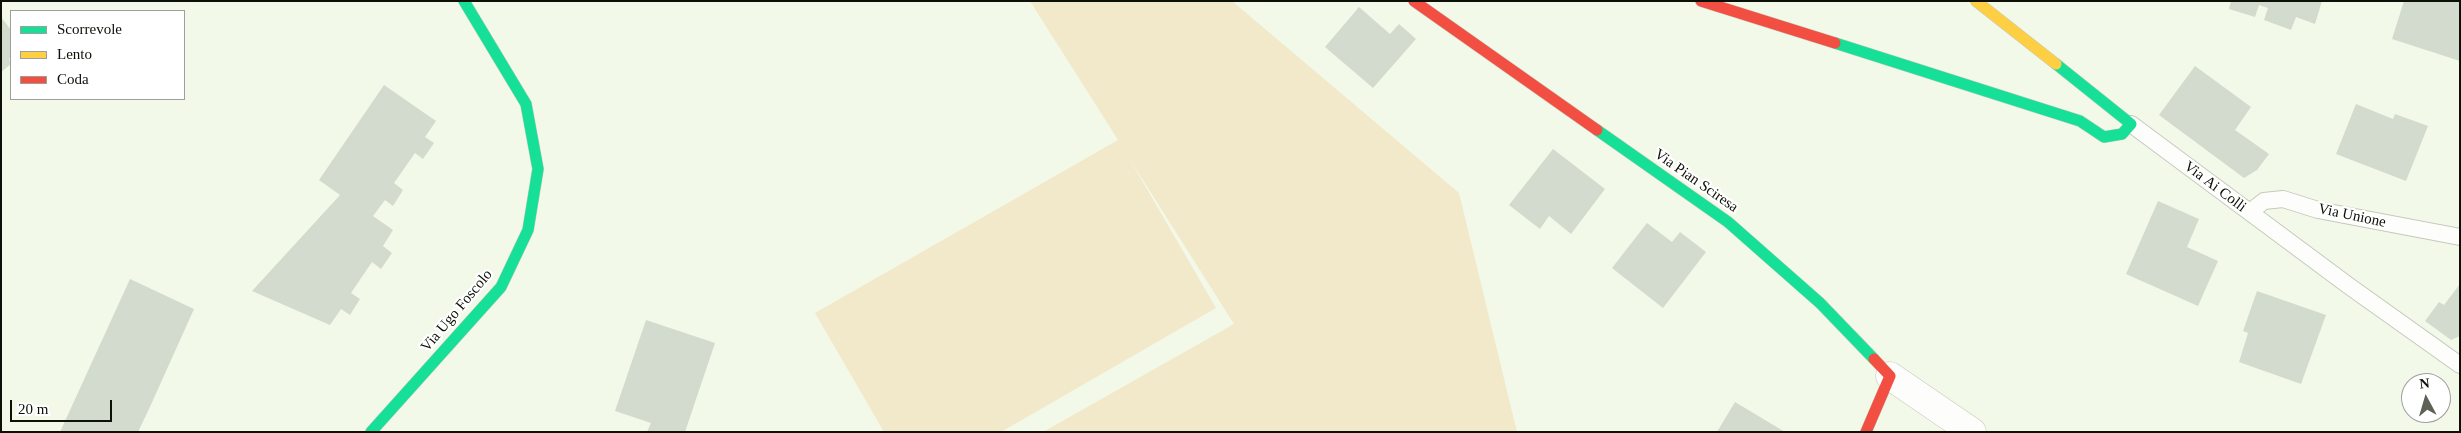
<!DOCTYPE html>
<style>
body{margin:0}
#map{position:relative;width:2461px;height:433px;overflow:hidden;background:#f3f9e9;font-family:Georgia,serif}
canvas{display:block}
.frame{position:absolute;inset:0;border:2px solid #0d1007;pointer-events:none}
.legend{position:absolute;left:10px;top:10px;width:175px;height:90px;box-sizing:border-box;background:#fff;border:1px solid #9e9f9c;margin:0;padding:6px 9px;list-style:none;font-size:15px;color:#0d1007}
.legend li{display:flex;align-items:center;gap:10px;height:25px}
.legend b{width:25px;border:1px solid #9e9f9c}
.north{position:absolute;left:2401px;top:373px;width:50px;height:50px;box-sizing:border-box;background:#fff;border:1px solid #9e9f9c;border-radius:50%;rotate:354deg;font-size:14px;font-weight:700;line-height:20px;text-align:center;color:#0d1007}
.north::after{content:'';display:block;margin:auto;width:18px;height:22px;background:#5e6256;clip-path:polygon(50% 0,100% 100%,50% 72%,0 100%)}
.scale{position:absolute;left:10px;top:400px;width:102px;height:22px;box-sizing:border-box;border:2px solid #0d1007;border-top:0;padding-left:6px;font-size:15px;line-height:18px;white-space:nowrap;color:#0d1007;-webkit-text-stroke:4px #fff;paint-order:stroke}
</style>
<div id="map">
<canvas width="2461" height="433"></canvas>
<div class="frame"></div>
<ul class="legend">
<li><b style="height:6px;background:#16e098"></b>Scorrevole</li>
<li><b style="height:6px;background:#ffcf43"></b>Lento</li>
<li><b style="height:6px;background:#f24e42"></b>Coda</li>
</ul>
<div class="north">N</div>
<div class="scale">20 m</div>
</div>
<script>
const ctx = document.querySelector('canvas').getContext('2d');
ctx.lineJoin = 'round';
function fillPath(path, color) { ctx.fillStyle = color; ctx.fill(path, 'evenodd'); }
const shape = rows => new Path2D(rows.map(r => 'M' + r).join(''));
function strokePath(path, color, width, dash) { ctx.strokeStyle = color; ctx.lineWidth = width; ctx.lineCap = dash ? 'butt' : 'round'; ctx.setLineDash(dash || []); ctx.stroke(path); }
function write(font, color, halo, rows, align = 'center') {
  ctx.font = font + ' Georgia,serif'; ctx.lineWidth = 4.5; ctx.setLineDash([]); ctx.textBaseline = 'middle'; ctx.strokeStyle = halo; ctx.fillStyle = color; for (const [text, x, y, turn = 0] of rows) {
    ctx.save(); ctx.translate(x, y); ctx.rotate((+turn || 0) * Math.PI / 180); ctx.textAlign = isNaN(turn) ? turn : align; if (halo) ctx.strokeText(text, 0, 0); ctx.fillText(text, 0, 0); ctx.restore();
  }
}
const green = shape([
 [1030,1,1232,1,1459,193,1517,432,1043,432,1234,324,1129,158,1216,308,1001,432,884,432,815,313,1118,140]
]);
const building = shape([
 [2231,1,2322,1,2315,24,2296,17,2291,30,2264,20,2268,8,2259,5,2255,17,2229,9],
 [2404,1,2460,1,2460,61,2392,39],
 [1359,7,1390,34,1399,24,1416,39,1373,88,1325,47],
 [1,17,11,30,11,57,9,59,11,64,1,72],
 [2195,66,2251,107,2235,130,2269,154,2257,170,2244,178,2159,115],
 [384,85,436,121,425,137,434,143,423,159,415,153,394,183,403,190,393,206,385,200,373,216,393,230,383,246,392,253,381,269,372,262,351,293,360,299,350,315,341,309,330,325,252,291,340,195,319,180],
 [2356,104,2393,119,2395,114,2428,126,2406,181,2336,154],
 [1553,149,1605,189,1571,234,1549,216,1540,229,1509,205],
 [2158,201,2199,219,2187,247,2218,261,2198,306,2126,274],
 [1647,223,1672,242,1680,232,1706,252,1663,308,1612,268],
 [130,279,194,309,149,409,138,432,60,432],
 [2460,284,2460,336,2451,340,2425,321,2439,302,2444,305],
 [2257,291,2326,315,2301,384,2239,362,2248,333,2243,331],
 [646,320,715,343,685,432,647,432,651,423,615,411],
 [1735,402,1785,432,1717,432]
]);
const lane = shape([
 [2131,124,2349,286,2460,365],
 [2250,212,2264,201,2283,199,2318,210,2460,237]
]);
const street = shape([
 [1890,376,1972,432]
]);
const fast = shape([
 [1835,43,2080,121,2104,137,2122,134,2131,124,2056,64],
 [1597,130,1728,222,1820,303,1874,359],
 [371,432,501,287,528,230,538,169,526,104,464,1]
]);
const slow = shape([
 [1976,1,2056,64]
]);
const jam = shape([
 [1414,1,1597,130],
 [1701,1,1835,43],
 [1866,432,1890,376,1874,359]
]);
const streetNames = [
 ["Via Pian Sciresa",1696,181,35],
 ["Via Ai Colli",2215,187,37],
 ["Via Unione",2352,216,12],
 ["Via Ugo Foscolo",457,311,-50]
];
fillPath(green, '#f2e8ca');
fillPath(building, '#d2dbcd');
strokePath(lane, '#c5c9bd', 18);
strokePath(street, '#c5c9bd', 29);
strokePath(fast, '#c5c9bd', 12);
strokePath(slow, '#c5c9bd', 12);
strokePath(jam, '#c5c9bd', 12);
strokePath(lane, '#fdfefc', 16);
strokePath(street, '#fdfefc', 28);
strokePath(fast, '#16e098', 11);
strokePath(slow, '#ffcf43', 11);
strokePath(jam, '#f24e42', 11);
write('15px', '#0d1007', '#fff', streetNames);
</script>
